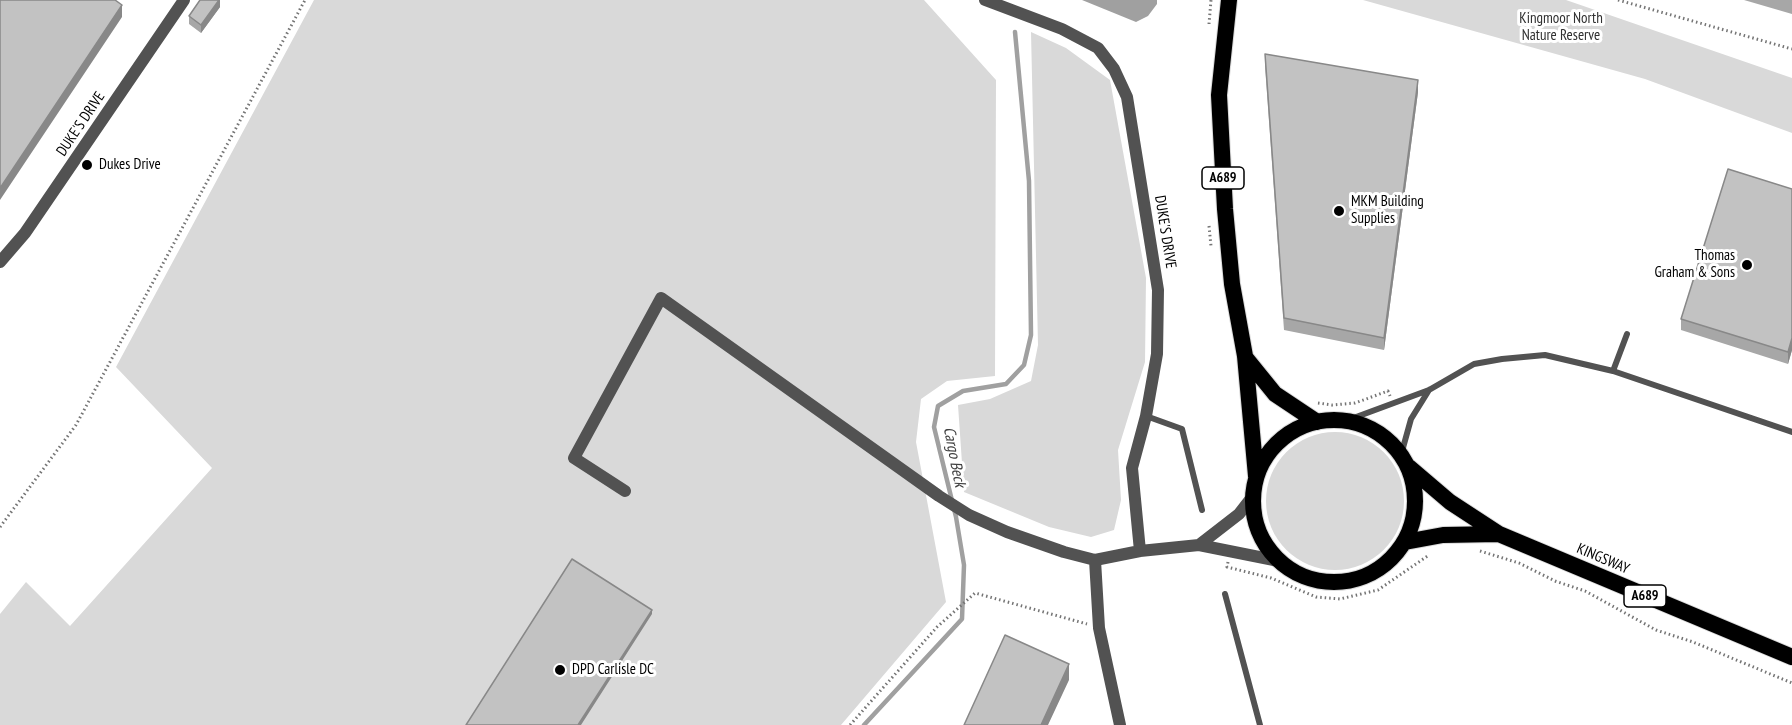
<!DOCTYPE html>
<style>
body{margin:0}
canvas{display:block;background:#fff}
</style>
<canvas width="1792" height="725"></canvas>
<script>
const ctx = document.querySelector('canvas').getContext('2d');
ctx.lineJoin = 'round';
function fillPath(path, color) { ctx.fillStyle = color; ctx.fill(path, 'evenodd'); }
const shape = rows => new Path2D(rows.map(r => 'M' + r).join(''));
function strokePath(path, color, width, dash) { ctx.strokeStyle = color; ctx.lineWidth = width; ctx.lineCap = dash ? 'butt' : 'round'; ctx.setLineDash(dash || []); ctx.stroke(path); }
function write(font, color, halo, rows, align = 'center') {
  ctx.font = font + ' "PT Sans Narrow",sans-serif'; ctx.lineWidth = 6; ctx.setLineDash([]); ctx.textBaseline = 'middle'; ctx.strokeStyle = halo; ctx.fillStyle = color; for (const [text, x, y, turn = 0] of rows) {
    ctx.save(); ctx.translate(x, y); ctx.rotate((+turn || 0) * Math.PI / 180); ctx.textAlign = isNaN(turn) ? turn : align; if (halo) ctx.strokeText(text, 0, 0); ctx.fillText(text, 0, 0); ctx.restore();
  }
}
const green = shape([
 [314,0,924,0,996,80,995,376,947,381,921,399,916,442,946,602,841,725,0,725,0,614,26,582,70,626,212,468,116,367],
 [1363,0,1566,0,1792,78,1792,133,1645,79],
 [1031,32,1066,48,1110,80,1146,278,1145,362,1118,450,1121,500,1114,530,1091,537,1049,527,964,492,958,405,990,399,1031,381,1038,345],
 '1266 501a69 69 0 1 1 138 0a69 69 0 1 1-138 0Z'
]);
const water = shape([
 [1082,0,1157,0,1157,4,1148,16,1136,22]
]);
const stream = shape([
 [864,725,962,619,964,565,956,517,934,427,938,406,963,391,1006,384,1024,365,1031,335,1029,181,1015,32]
]);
const path = shape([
 [1618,0,1792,49],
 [1209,24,1211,0],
 [1209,226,1211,246],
 [1318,403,1332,405,1355,403,1388,391,1390,396],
 [0,527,76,425,305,0],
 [1480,551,1519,563,1555,581,1585,591,1656,630,1693,642,1792,683],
 [1228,562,1227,567,1271,578,1316,597,1340,599,1378,590,1429,555],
 [850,725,937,627,975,593,1087,624]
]);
const service = shape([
 [1613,371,1627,334],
 [1146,416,1182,429,1202,510],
 [1348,420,1429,390,1474,364,1502,359,1545,355,1613,371,1792,432],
 [1401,455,1411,419,1429,390],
 [1225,594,1260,725]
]);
const minor = shape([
 [985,0,1062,29,1098,48,1114,69,1127,97,1158,290,1157,354,1146,416,1132,468,1140,551],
 [0,262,25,233,184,0],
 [625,491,574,458,661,298,939,496,969,515,1007,532,1064,552,1095,560,1140,551,1199,545,1279,561],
 [1199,545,1239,514,1253,496],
 [1095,560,1099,628,1120,725]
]);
const trunk = shape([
 [1229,0,1219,95,1225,209,1232,284,1245,356,1256,476],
 [1245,357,1275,394,1317,422],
 '1253 501a81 81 0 1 1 162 0a81 81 0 1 1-162 0Z',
 [1409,467,1450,502,1499,534,1792,657],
 [1405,542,1443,535,1499,534]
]);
const wall = shape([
 [220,0,220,7,201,33,189,24,189,16],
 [1744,0,1792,0,1792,14],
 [1265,54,1418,92,1384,350,1284,330,1265,66],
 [1792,189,1792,350,1788,364,1681,330,1681,319]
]);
const shadedWall = shape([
 [219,0,220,0,220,7,201,33,201,25],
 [122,5,122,17,0,200,0,188],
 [1418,80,1418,92,1384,350,1384,338],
 [1792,338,1792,350,1788,364,1788,352],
 [652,610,652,614,581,725,578,725],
 [1069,664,1069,680,1048,725,1041,725]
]);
const building = shape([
 [0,0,115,0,122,5,0,188,0,0],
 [200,0,219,0,201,25,189,16,200,0],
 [1265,54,1418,80,1384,338,1284,318,1265,54],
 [1728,169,1792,189,1792,338,1788,352,1681,319,1728,169],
 [572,559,652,610,578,725,466,725,572,559],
 [1005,635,1069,664,1041,725,964,725,1005,635]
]);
const markers = [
 [87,165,6,"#000"],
 [1339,211,6,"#000"],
 [1747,265,6,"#000"],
 [560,670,6,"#000"]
];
const shields = [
 [1223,178,42],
 [1645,596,42]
];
const shieldNames = [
 ["A689",1223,178],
 ["A689",1645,596]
];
const parkNames = [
 ["Kingmoor North",1561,19],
 ["Nature Reserve",1561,36]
];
const streetNames = [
 ["DUKE'S DRIVE",81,124,-56],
 ["DUKE'S DRIVE",1165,232,81],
 ["KINGSWAY",1603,559,23]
];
const poiNames = [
 ["Dukes Drive",99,165],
 ["MKM Building",1351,202],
 ["Supplies",1351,219],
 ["Thomas",1735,256,"right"],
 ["Graham & Sons",1735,273,"right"],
 ["DPD Carlisle DC",572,670]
];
const waterNames = [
 ["Cargo Beck",954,457,79]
];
fillPath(green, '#d9d9d9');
fillPath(water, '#a0a0a0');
strokePath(stream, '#a0a0a0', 4.5);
strokePath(trunk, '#dbdbdb', 18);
strokePath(path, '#747474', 3, [1.5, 3]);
strokePath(service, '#525252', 6);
strokePath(minor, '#525252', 12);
strokePath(trunk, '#000', 16);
fillPath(wall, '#a7a7a7');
fillPath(shadedWall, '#888');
fillPath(building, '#c2c2c2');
strokePath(building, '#888', 1.5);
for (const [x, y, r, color] of markers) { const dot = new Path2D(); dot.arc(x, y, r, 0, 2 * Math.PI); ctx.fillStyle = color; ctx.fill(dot); strokePath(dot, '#fff', 2); }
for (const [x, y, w] of shields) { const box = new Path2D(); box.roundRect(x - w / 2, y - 11, w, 22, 4.5); ctx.fillStyle = '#fff'; ctx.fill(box); strokePath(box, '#000', 1.5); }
write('bold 14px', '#000', null, shieldNames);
write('15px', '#303030', '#fff', parkNames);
write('15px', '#000', '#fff', streetNames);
write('15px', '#000', '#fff', poiNames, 'left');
write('italic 16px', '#414141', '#fff', waterNames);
</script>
